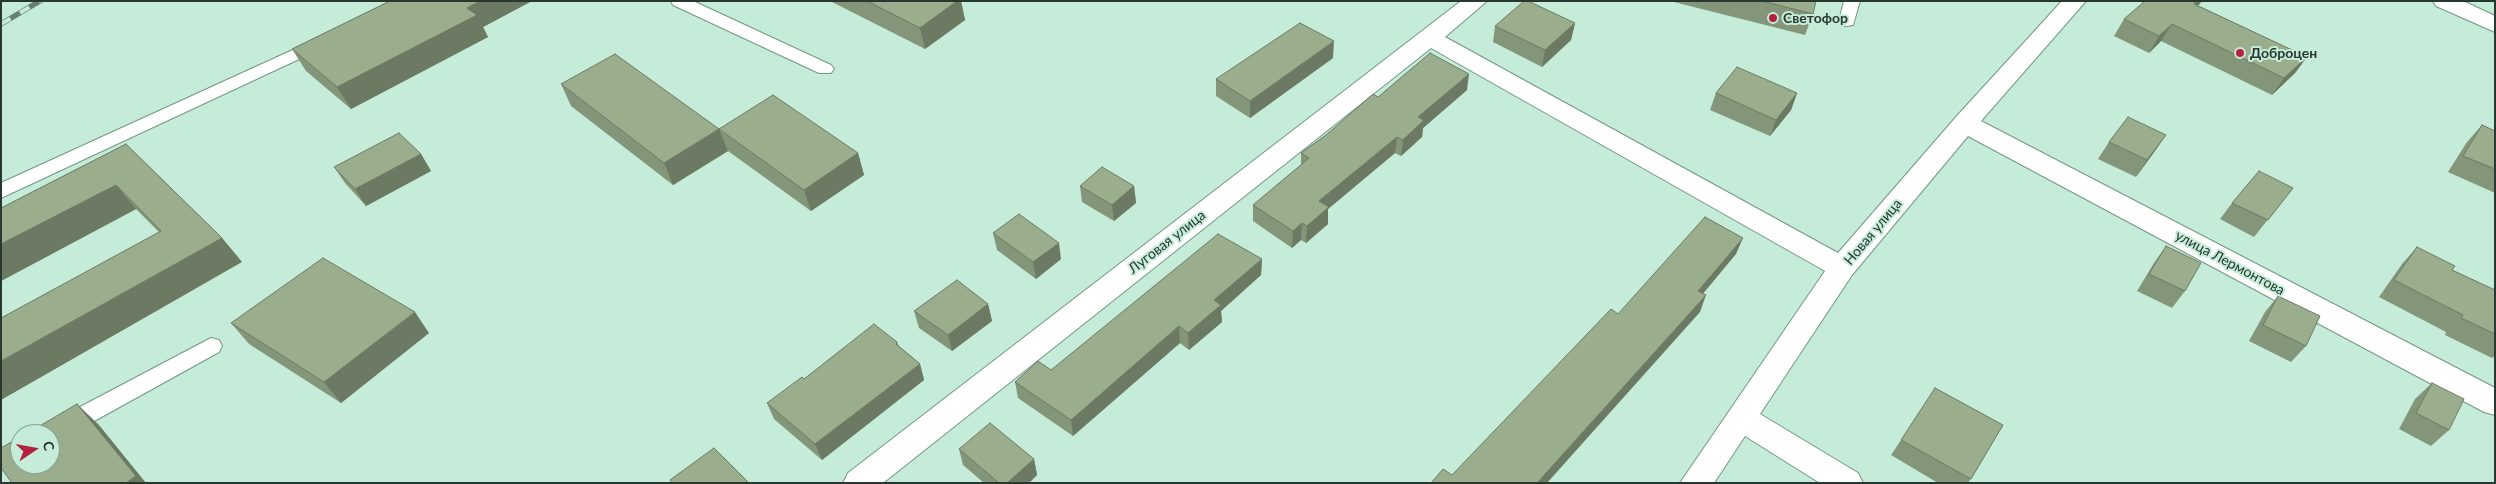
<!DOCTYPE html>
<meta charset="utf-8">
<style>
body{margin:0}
#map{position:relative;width:2496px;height:484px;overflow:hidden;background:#c5ecd8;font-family:Lato,sans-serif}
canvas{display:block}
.frame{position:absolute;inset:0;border:2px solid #283730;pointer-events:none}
.north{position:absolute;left:10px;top:424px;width:50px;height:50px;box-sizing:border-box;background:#c5ecd8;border:1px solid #86a495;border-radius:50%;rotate:78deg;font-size:14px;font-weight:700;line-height:20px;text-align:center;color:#283730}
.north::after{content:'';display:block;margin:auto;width:18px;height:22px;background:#b42140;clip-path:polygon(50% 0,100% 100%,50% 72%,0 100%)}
</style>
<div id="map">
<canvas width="2496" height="484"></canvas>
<div class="frame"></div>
<div class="north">С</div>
</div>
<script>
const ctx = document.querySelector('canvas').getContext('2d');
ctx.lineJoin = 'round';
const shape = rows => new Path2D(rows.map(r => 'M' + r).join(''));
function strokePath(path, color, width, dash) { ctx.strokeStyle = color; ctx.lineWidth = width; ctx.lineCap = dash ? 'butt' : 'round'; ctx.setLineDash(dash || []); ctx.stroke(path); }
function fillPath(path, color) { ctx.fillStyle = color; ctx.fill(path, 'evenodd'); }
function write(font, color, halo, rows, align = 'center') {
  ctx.font = font + ' Lato,sans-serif'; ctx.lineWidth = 4; ctx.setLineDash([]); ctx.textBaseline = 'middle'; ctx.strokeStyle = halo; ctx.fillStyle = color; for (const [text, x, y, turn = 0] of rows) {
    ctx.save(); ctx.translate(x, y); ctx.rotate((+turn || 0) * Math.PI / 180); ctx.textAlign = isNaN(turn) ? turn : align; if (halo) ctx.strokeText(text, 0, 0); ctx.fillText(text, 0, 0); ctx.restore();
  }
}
const service = shape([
 [671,1,693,1,831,65,834,69,831,73,819,73,673,5,671,1],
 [1844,1,1860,1,1853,25,1847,26,1841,25,1839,21,1844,1],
 [319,38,325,39,328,43,325,47,1,198,1,183,319,38],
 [211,338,219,340,222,346,219,352,58,441,50,443,50,434,39,434,42,427,211,338]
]);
const minor = shape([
 [1461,1,1487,1,1445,37,1838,253,1956,117,2062,1,2086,1,1981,121,2495,388,2495,415,2484,412,1968,136,1852,275,1760,414,1858,473,1863,483,1820,483,1745,436,1714,483,1680,483,1825,271,1431,48,883,483,843,483,848,473,1461,1]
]);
const tertiary = shape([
 [2433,1,2463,1,2495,16,2495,32,2436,6,2433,1]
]);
const rail = shape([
 [1,24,40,1]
]);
const wall = shape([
 [390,1,529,1,530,2,483,27,488,37,351,109,306,71,292,49],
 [830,1,961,1,965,20,925,49],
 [1670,1,1816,1,1813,14,1805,35],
 [2199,6,2307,57,2295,73,2272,95,2161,41,2149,53,2114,36,2124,19],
 [1575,23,1571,40,1542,67,1493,42,1495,26],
 [1333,58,1250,118,1216,96,1216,79],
 [561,84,719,129,858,153,864,175,811,211,728,151,673,185,571,106],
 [1467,90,1423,128,1422,137,1401,156,1395,153,1328,209,1328,224,1306,243,1301,240,1292,248,1253,221,1253,205,1301,165,1301,153,1378,97],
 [1716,93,1797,93,1791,110,1770,136,1710,110],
 [2482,125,2495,131,2495,193,2448,172,2467,142],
 [2166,135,2136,177,2098,159,2109,142],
 [126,144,222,238,242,262,159,232,136,209,1,281,1,208],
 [421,154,431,171,366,206,345,183,334,167],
 [1080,186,1134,186,1136,203,1114,221,1082,202],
 [2293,188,2254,237,2220,219,2232,203],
 [993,233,1061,259,1036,279,997,250],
 [2166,246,2185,291,2172,308,2137,291,2154,263],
 [2417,247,2452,270,2495,290,2495,356,2492,358,2445,335,2446,332,2379,297,2402,264],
 [1262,259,1261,275,1221,311,1222,322,1189,350,1180,343,1073,436,1018,398,1015,382,1051,370],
 [2278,296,2306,346,2291,362,2249,341,2265,312],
 [988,304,992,321,952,351,919,328,914,311],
 [231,323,429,333,341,403,249,344],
 [897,342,899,346,920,364,924,380,822,460,774,419,767,403,804,379],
 [2432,383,2449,430,2431,446,2399,429,2415,399],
 [2003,425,1968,483,1938,483,1891,455,1901,440],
 [959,449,1034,459,1037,475,1029,483,984,483,963,465]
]);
const shadedWall = shape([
 [480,1,529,1,530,2,483,27,488,37,351,109,337,87,467,8],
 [957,1,961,1,965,20,925,49,920,28],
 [2196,1,2202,1,2198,6,2194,4],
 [1575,23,1571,40,1542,67,1545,50],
 [2172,24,2161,41,2149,53,2159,36],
 [1334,41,1333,58,1250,118,1250,101],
 [2307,57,2295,73,2272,95,2284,78],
 [1469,74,1467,90,1423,128,1422,137,1401,156,1403,140,1418,117],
 [1797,93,1791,110,1770,136,1776,120],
 [719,129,728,151,673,185,664,163],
 [2166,135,2155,151,2136,177,2147,160],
 [1397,137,1395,153,1328,209,1328,224,1306,243,1307,226,1319,201],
 [858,153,864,175,811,211,804,190],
 [421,154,431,171,366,206,355,189],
 [116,185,136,209,1,281,1,244],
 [1134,186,1136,203,1114,221,1112,205],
 [1302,223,1301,240,1292,248,1293,231],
 [222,238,242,262,1,400,1,361],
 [1743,238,1736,254,1692,307,1698,291],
 [1059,243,1061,259,1036,279,1033,262],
 [1262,259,1261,275,1221,311,1222,322,1189,350,1188,333,1214,300],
 [1706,295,1700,312,1547,483,1537,483],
 [988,304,992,321,952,351,948,335],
 [415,312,429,333,341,403,324,382],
 [1179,326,1180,343,1073,436,1071,420],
 [920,364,924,380,822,460,815,444],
 [77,404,99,425,146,483,126,483],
 [1034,459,1037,475,1029,483,1007,483]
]);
const building = shape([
 [390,1,480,1,467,8,477,15,337,87,292,49,390,1],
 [867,1,957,1,920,28,867,1],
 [1524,1,1528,1,1575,23,1545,50,1495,26,1524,1],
 [1762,1,1816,1,1813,14,1762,1],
 [2145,1,2196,1,2194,4,2307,57,2284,78,2172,24,2159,36,2124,19,2145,1],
 [1300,23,1334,41,1250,101,1216,79,1300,23],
 [1430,53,1469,74,1418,117,1424,120,1403,140,1397,137,1319,201,1329,207,1307,226,1302,223,1293,231,1253,205,1309,158,1301,153,1326,135,1373,94,1378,97,1430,53],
 [615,54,719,129,664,163,561,84,615,54],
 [1737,67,1797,93,1776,120,1716,93,1737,67],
 [773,95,858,153,804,190,719,129,773,95],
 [2128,117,2166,135,2147,160,2109,142,2128,117],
 [2482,125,2495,131,2495,169,2463,156,2482,125],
 [399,133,421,154,355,189,334,167,399,133],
 [126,144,222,238,1,361,1,318,161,231,116,185,1,244,1,208,126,144],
 [1102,167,1134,186,1112,205,1080,186,1102,167],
 [2259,171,2293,188,2268,220,2232,203,2259,171],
 [1019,214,1059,243,1033,262,993,233,1019,214],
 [1705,217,1743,238,1698,291,1706,295,1537,483,1431,483,1443,469,1452,475,1611,309,1618,314,1705,217],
 [1218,234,1262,259,1214,300,1221,305,1188,333,1179,326,1071,420,1015,382,1038,361,1051,370,1218,234],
 [2166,246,2201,263,2185,291,2149,274,2166,246],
 [2417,247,2455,266,2452,270,2495,290,2495,334,2461,318,2463,315,2394,280,2417,247],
 [323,258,415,312,324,382,231,323,323,258],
 [957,280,988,304,948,335,914,311,957,280],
 [2278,296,2320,316,2306,346,2263,325,2278,296],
 [874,324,897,342,896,344,920,364,815,444,767,403,802,377,804,379,874,324],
 [2432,383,2464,399,2449,430,2416,413,2432,383],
 [1935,388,2003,425,1971,479,1901,440,1935,388],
 [77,404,136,476,126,483,12,483,1,468,1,448,20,437,20,464,50,464,50,434,26,434,77,404],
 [990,423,1034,459,1007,483,999,483,959,449,990,423],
 [714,448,749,483,672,483,670,480,714,448]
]);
const markers = [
 [1773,18,5,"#b42140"],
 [2240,53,5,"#b42140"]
];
const poiNames = [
 ["Светофор",1783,18],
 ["Доброцен",2250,53]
];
const streetNames = [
 ["Новая улица",1873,232,-50],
 ["Луговая улица",1167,242,-38],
 ["улица Лермонтова",2230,263,28]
];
strokePath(service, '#729784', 2);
strokePath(minor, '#729784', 2);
strokePath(tertiary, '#729784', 2);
fillPath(service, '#fff');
fillPath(minor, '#fff');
fillPath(tertiary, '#fff');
strokePath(rail, '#678074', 5.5);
strokePath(rail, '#c5ecd8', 4, [11]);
fillPath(wall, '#84967a');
fillPath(shadedWall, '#6c7a63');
fillPath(building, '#9aae8e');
strokePath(building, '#6c7a63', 1);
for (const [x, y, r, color] of markers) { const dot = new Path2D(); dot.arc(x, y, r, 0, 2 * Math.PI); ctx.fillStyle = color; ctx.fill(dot); strokePath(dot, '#c5ecd8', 2); }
write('bold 14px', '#283730', '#c5ecd8', poiNames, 'left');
write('14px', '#283730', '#c5ecd8', streetNames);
</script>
